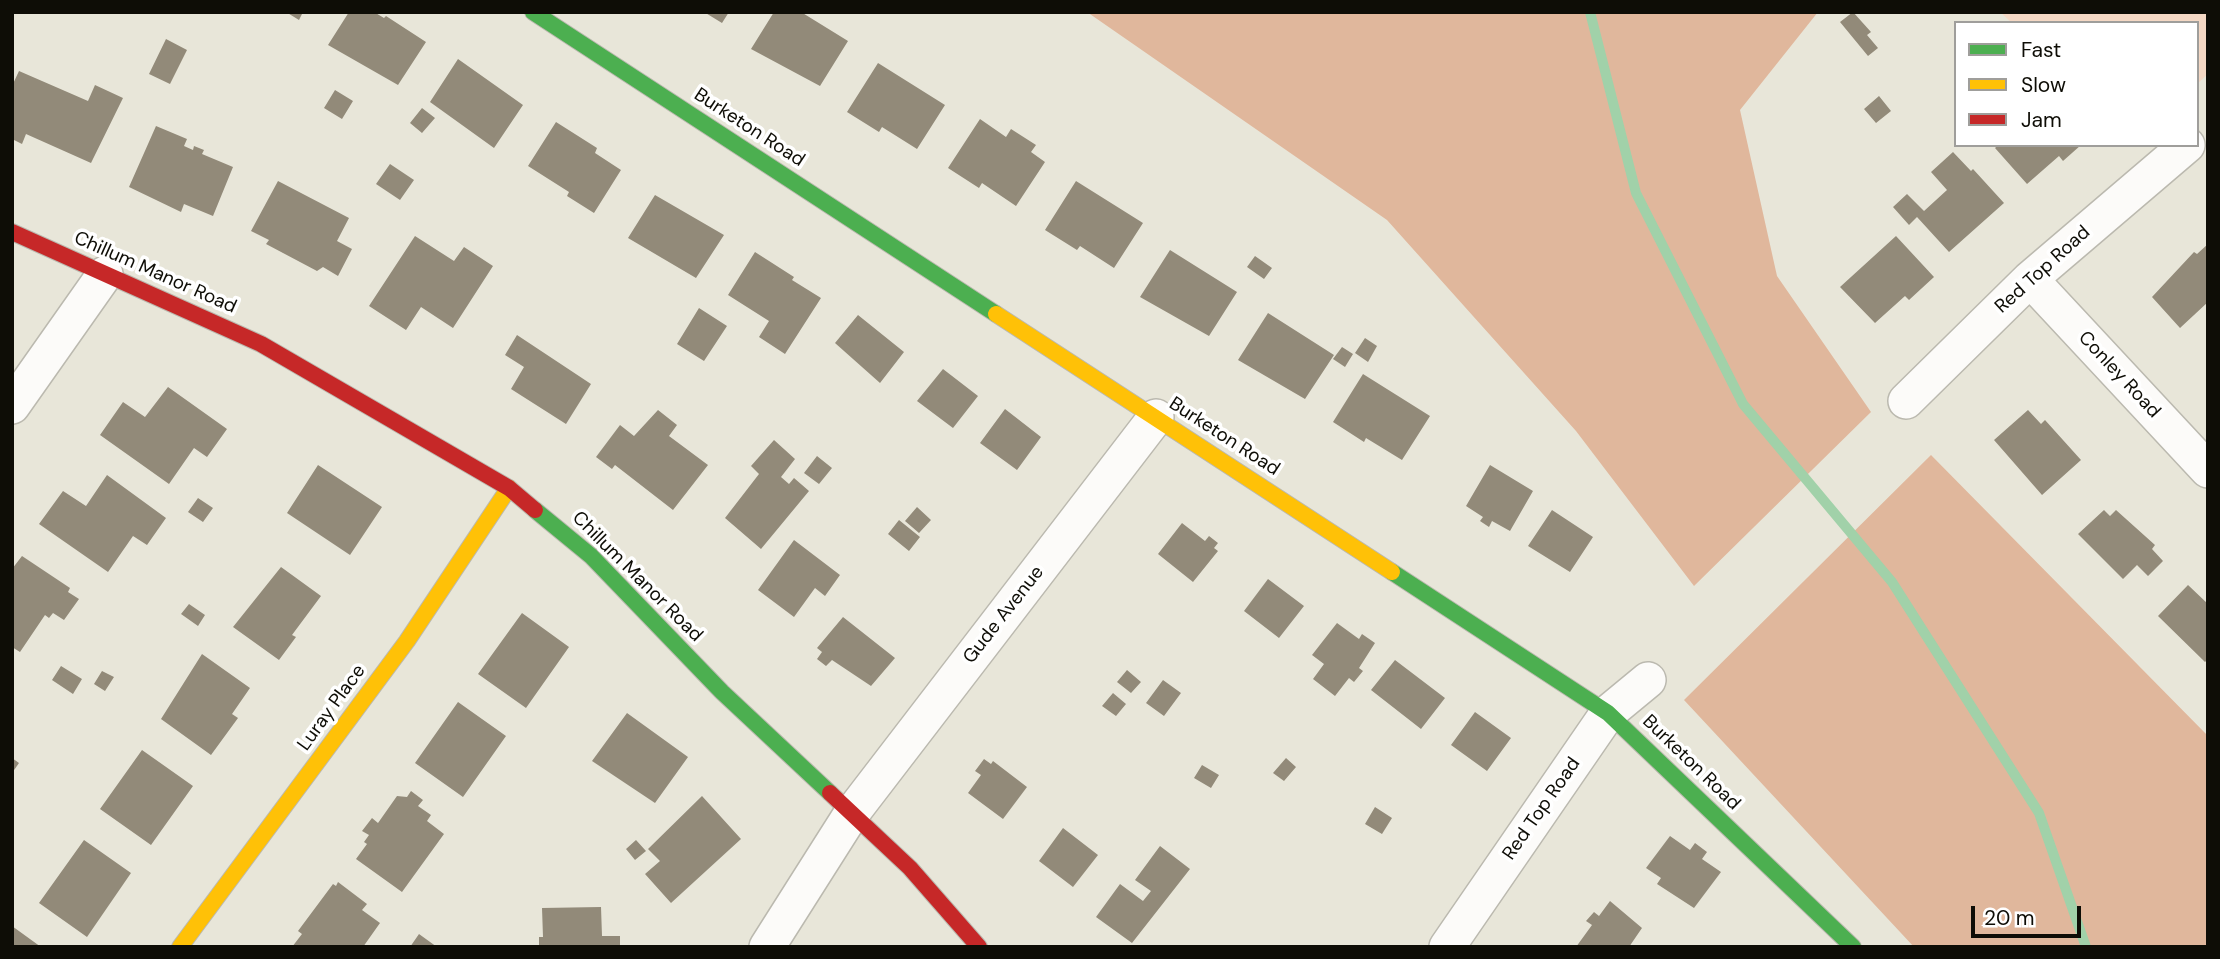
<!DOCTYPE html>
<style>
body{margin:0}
#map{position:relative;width:2220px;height:959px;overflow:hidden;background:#e8e6d9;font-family:"DM Sans",sans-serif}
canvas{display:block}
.frame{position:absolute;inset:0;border:14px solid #0e0d06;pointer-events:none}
.legend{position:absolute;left:1954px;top:21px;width:245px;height:126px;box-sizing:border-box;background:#fff;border:2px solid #9f9e9b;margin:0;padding:9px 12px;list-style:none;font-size:21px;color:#0e0d06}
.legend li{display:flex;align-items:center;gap:14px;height:35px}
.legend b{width:35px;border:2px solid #9f9e9b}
.scale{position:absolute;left:1971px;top:906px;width:110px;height:32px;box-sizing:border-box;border:4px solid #0e0d06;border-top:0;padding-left:9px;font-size:21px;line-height:24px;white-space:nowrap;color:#0e0d06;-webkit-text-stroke:5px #fff;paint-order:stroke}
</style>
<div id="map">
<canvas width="2220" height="959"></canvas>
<div class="frame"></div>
<ul class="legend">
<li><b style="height:9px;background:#4caf50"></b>Fast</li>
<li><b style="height:9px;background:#ffc107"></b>Slow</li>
<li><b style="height:9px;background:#c62828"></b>Jam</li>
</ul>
<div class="scale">20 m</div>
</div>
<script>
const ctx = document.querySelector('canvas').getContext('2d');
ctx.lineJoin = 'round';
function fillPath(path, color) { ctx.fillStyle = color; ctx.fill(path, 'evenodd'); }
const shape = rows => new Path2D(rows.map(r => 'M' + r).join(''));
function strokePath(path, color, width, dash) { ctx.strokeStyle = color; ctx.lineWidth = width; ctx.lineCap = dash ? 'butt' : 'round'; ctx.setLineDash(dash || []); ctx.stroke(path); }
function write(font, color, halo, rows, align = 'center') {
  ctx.font = font + ' "DM Sans",sans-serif'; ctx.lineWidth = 7; ctx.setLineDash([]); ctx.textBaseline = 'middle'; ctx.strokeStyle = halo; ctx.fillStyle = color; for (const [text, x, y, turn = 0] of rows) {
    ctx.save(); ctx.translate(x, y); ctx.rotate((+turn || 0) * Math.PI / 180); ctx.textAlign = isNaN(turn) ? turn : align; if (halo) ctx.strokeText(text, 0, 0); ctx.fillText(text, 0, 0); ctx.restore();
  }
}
const green = shape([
 [2000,12,2208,12,2208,74,2197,84,2197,23,2012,23]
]);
const forest = shape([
 [1087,12,1818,12,1740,110,1777,276,1871,412,1694,586,1576,431,1387,220],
 [1931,455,2208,736,2208,947,1914,947,1684,700]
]);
const stream = shape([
 [1590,12,1636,193,1743,404,1892,582,2039,813,2086,947]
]);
const building = shape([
 [286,12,303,12,299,20],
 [349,12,374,12,384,18,386,16,426,42,398,85,328,45],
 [704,12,729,12,722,23],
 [774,12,801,12,848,41,820,86,751,49],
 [1853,12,1871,32,1867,35,1878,48,1868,56,1840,22],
 [166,39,187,50,170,84,149,74],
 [458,59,523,105,494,148,430,102],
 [878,63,945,105,917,149,882,127,879,132,847,112],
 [19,71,88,101,95,85,123,98,91,163,26,134,22,144,12,139,12,86],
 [335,90,353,101,342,119,324,108],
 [1879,96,1891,111,1876,123,1864,109],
 [422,108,435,118,422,133,410,123],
 [980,119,1006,137,1011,129,1036,145,1031,152,1045,162,1016,206,982,183,979,188,948,168],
 [556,122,597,148,595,153,621,170,594,213,567,196,569,192,528,166],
 [156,126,187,139,184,146,193,150,194,146,204,150,202,154,233,167,213,216,184,204,181,212,129,187],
 [1998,145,2081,145,2063,161,2059,156,2027,184,1995,148],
 [1953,152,1971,171,1973,169,2004,203,1949,252,1917,217,1909,225,1893,207,1907,194,1924,211,1947,190,1931,172],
 [390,164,414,180,400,200,376,184],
 [278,181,349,218,337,241,352,249,338,276,323,267,317,271,266,244,269,240,251,231],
 [1076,181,1143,223,1114,268,1080,246,1077,250,1045,230],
 [655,195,724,235,696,278,628,238],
 [415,236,454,261,464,247,493,266,453,328,421,307,406,330,369,306],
 [1896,236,1934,277,1909,300,1905,296,1875,323,1840,287],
 [2208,244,2208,302,2180,328,2152,297,2194,252,2197,254],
 [1170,250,1237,292,1209,336,1140,297],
 [755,252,794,277,792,280,821,298,785,354,759,337,769,321,728,295],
 [1255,256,1272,268,1264,279,1247,267],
 [699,308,727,326,704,361,677,344],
 [1268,313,1334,355,1305,399,1238,360],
 [858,315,904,352,880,383,835,343],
 [517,335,591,384,566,424,511,389,524,367,505,355],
 [1365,338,1377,346,1368,362,1355,353],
 [1342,347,1353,354,1345,367,1333,359],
 [943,369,978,396,953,428,917,401],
 [1363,374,1430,416,1402,460,1366,438,1364,442,1333,422],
 [168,387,227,429,207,457,194,448,169,484,100,435,123,402,145,417],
 [1005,409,1041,437,1017,470,980,443],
 [658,410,677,425,669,436,708,465,673,510,615,465,612,469,596,457,620,425,634,436],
 [2028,410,2041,424,2045,420,2081,460,2042,495,1994,440],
 [774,440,795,459,781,477,789,484,794,478,809,491,761,549,725,518,759,474,751,466],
 [817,456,832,468,819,484,804,473],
 [318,465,382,507,350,555,287,513],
 [1490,465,1533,491,1510,531,1492,521,1489,527,1480,521,1483,517,1466,506],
 [107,475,166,518,147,545,133,536,108,572,39,524,63,491,86,506],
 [198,498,213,508,203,522,188,512],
 [917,507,931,520,919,533,905,521],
 [1552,510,1593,537,1570,572,1528,546],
 [2104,510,2110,516,2116,510,2155,545,2152,549,2163,561,2148,576,2137,565,2123,579,2078,534],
 [899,520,920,537,909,551,888,534],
 [1182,523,1205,541,1209,536,1218,543,1214,548,1218,551,1193,582,1158,554],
 [794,540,840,575,825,596,815,588,794,617,758,590],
 [22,556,70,588,68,592,79,599,64,620,53,613,49,618,45,615,20,652,12,647,12,569],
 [281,567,321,596,292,635,296,637,279,660,233,627],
 [1268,579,1304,606,1279,638,1244,611],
 [2188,585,2208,604,2208,659,2205,662,2158,616],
 [189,604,205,615,198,626,181,614],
 [522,613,569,647,526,708,478,674],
 [843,617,895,658,871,686,832,660,826,666,817,659,822,652,817,648],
 [1337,623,1359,639,1362,634,1375,643,1359,668,1363,671,1354,682,1349,678,1335,696,1313,679,1324,664,1312,655],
 [202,654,250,688,232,714,238,718,211,755,161,719],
 [1395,660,1445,698,1421,729,1371,690],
 [61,666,82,679,73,694,52,680],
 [1127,670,1141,682,1131,693,1117,682],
 [102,671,114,677,105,691,94,684],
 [1163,680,1181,693,1164,716,1146,703],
 [1113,693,1126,704,1116,716,1102,706],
 [458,702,506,736,463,797,415,763],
 [1475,712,1511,738,1487,771,1451,745],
 [627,713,688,757,655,803,592,761],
 [142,750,193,786,151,845,100,809],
 [12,758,19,763,12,773],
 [1286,758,1296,767,1284,781,1273,773],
 [984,759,991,764,993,761,1027,787,1003,819,968,793,981,775,975,771],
 [1202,765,1219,775,1211,788,1194,778],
 [411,791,423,800,418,806,431,815,427,821,444,834,402,892,356,859,367,844,364,842,369,835,362,831,372,818,378,823,397,796,407,797],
 [702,796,741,839,671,903,645,874,660,861,648,849],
 [1375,807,1392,818,1382,834,1365,824],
 [1063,828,1098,855,1073,887,1039,861],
 [1670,836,1690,850,1695,843,1707,852,1702,859,1721,872,1694,908,1657,884,1661,878,1646,868],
 [84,840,131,873,87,937,39,903],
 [636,840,646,851,635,860,626,849],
 [1160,846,1190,869,1132,943,1096,917,1120,884,1143,901,1151,891,1135,880],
 [338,882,367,904,362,910,380,923,363,947,292,947,302,934,298,931,333,884,336,886],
 [1610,901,1642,928,1629,947,1576,947,1592,925,1586,921,1594,912,1599,916],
 [601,907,602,936,620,936,620,947,539,947,539,937,543,937,542,908],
 [12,926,41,947,12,947],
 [419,934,437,947,410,947]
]);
const street = shape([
 [2030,279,2208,470],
 [1906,401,2030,279,2187,145],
 [12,406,105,274],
 [767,947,852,813,1156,417],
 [1447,947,1608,713,1648,680]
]);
const fast = shape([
 [533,12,996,314],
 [535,510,591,556,722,692,830,793],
 [1392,572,1608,713,1853,947]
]);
const slow = shape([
 [996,314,1392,572],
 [180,947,407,641,509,488]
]);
const jam = shape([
 [12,232,261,344,509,488,535,510],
 [830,793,910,868,979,947]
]);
const streetNames = [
 ["Burketon Road",749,128,33],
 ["Red Top Road",2043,270,-42],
 ["Chillum Manor Road",155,273,24],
 ["Conley Road",2119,375,47],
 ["Burketon Road",1224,437,33],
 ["Chillum Manor Road",637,577,45],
 ["Gude Avenue",1004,615,-52],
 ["Luray Place",332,708,-54],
 ["Burketon Road",1691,763,44],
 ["Red Top Road",1542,809,-55]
];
fillPath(green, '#f4d8c4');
fillPath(forest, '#e0b79c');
strokePath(stream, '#a1d1a9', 10);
fillPath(building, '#928a79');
strokePath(street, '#bbb9af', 38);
strokePath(fast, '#bbb9af', 18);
strokePath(slow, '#bbb9af', 18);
strokePath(jam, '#bbb9af', 18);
strokePath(street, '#fcfbf9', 35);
strokePath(fast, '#4caf50', 16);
strokePath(slow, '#ffc107', 16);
strokePath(jam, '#c62828', 16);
write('19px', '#0e0d06', '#fff', streetNames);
</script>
